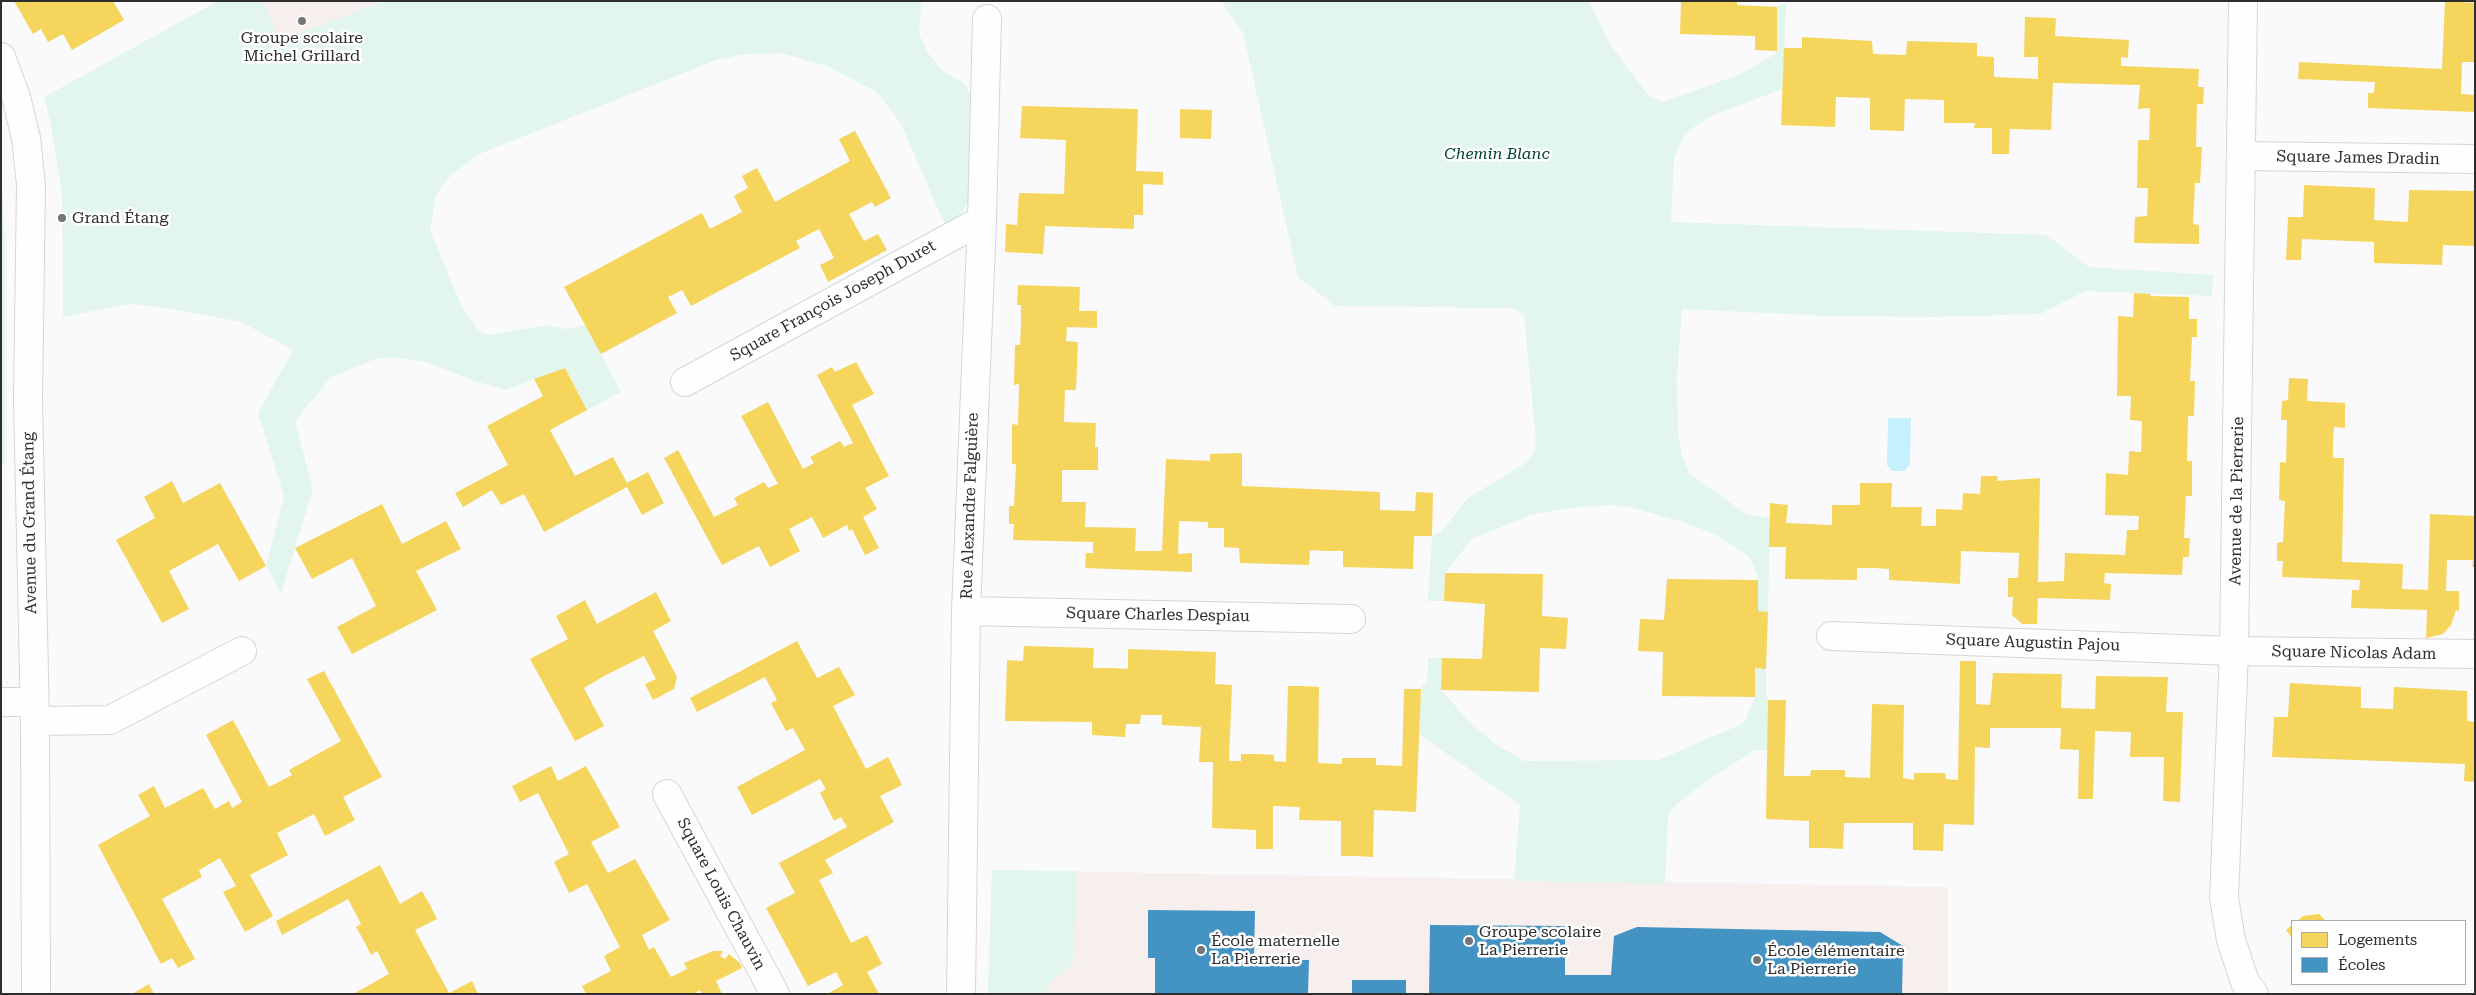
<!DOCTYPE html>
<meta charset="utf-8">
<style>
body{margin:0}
#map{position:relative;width:2476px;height:995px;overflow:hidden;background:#fafafd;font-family:"Roboto Serif",serif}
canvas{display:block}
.frame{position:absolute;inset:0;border:2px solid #2e2d2f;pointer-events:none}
.legend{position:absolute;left:2291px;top:920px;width:175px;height:65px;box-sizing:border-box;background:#fff;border:1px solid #ababac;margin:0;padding:6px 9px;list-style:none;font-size:15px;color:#2e2d2f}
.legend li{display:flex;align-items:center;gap:10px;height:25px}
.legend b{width:25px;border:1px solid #ababac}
</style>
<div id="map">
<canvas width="2476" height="995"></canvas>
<div class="frame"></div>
<ul class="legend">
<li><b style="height:14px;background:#f6d55c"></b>Logements</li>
<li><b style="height:14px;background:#4393c3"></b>Écoles</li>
</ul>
</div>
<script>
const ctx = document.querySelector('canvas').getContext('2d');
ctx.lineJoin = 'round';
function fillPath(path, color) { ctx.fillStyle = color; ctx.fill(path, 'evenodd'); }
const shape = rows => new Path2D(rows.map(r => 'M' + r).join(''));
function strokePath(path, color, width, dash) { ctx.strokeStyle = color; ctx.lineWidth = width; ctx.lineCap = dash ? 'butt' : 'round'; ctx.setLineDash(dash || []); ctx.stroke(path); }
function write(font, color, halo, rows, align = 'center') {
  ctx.font = font + ' "Roboto Serif",serif'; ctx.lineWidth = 5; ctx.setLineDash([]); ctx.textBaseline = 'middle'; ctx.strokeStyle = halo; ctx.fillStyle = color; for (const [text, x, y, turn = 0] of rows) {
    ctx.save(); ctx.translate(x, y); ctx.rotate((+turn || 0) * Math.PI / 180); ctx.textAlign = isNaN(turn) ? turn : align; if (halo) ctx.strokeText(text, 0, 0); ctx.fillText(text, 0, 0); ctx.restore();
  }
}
const education = shape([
 [263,1,384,1,280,40],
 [992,870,1948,887,1948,994,988,994]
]);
const green = shape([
 [218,1,263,1,280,40,385,1,922,1,919,25,920,36,927,52,943,71,965,84,971,98,968,202,961,215,945,225,901,124,877,92,827,66,781,53,745,54,716,60,479,154,451,175,436,195,430,231,464,311,478,330,488,335,548,325,566,329,586,325,621,392,587,410,565,368,505,390,472,380,425,362,392,357,375,359,331,377,295,421,313,489,281,594,266,566,284,496,258,413,293,350,241,322,166,308,130,304,63,317,62,195,51,125,44,97],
 [1221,1,1589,1,1608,41,1625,65,1649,96,1663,102,1741,74,1775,54,1777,50,1777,5,1786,4,1783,89,1713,115,1694,127,1683,137,1674,159,1671,222,2047,235,2089,267,2213,275,2212,296,2086,291,2040,314,1933,317,1828,316,1682,309,1677,379,1678,433,1682,454,1689,473,1746,514,1770,518,1768,612,1758,611,1758,580,1755,569,1749,557,1736,548,1715,534,1680,521,1633,508,1611,505,1570,508,1531,515,1472,539,1445,573,1444,601,1428,601,1432,536,1441,532,1468,498,1527,462,1534,452,1536,441,1524,315,1512,308,1335,306,1298,277,1243,33],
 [1,168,5,244,5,463,1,463],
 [1428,658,1442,658,1441,690,1468,720,1495,744,1525,761,1658,760,1744,723,1755,697,1755,668,1766,669,1766,697,1769,698,1768,750,1755,750,1711,778,1678,803,1668,815,1665,884,1514,881,1520,805,1419,734,1421,684,1427,684],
 [992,870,1077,871,1073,963,1051,981,1045,994,988,994]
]);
const water = shape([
 [1888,418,1911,418,1910,464,1905,471,1892,471,1887,465]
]);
const homes = shape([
 [14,1,113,1,124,20,72,50,63,34,48,42,41,29,33,34],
 [1681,1,1737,1,1737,5,1777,7,1777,51,1755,50,1755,36,1680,34],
 [2445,1,2475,3,2475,62,2462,62,2461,94,2475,95,2474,112,2368,108,2368,93,2374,93,2375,82,2298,79,2299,62,2442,69],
 [2025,17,2056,18,2055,36,2129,40,2128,58,2121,57,2121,66,2199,69,2198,87,2204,87,2203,104,2197,104,2196,147,2202,147,2200,183,2195,183,2193,224,2199,225,2199,244,2134,243,2135,217,2147,216,2148,188,2137,188,2138,140,2149,140,2150,108,2138,109,2140,85,2053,83,2051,130,2010,129,2009,154,1992,154,1992,128,1974,128,1975,123,1944,123,1944,100,1905,99,1904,131,1870,130,1870,98,1836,97,1835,127,1781,125,1784,48,1802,48,1802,37,1872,41,1873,54,1906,55,1907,41,1977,43,1977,56,1994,57,1994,77,2038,79,2038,57,2024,57],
 [1022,106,1138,109,1136,171,1163,172,1163,185,1143,184,1143,215,1134,215,1134,229,1045,226,1043,254,1005,252,1006,224,1017,225,1019,193,1064,194,1066,140,1020,138],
 [1180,109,1212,110,1211,139,1180,138],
 [855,131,891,198,875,207,872,202,849,214,864,241,878,234,887,250,828,282,820,265,834,258,819,229,796,241,800,248,691,306,682,290,668,297,677,313,601,354,564,287,702,213,710,229,742,212,734,196,748,188,742,176,757,168,775,202,850,161,839,139],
 [2304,185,2375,188,2374,220,2408,222,2409,190,2475,191,2475,246,2443,245,2442,265,2407,264,2374,263,2374,242,2302,239,2301,260,2286,260,2288,217,2303,217],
 [1018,285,1080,287,1079,311,1097,311,1097,328,1067,327,1066,341,1078,342,1076,390,1065,390,1064,422,1096,423,1095,447,1098,447,1098,470,1062,470,1062,502,1086,502,1085,527,1136,528,1135,551,1162,551,1166,459,1210,461,1210,454,1242,453,1242,486,1380,492,1380,510,1415,511,1416,492,1433,493,1432,536,1414,536,1413,569,1343,567,1343,551,1326,551,1310,550,1309,565,1240,563,1239,548,1224,547,1224,528,1208,528,1208,522,1179,521,1178,554,1192,553,1192,572,1085,568,1086,553,1093,553,1093,542,1013,540,1014,524,1009,524,1009,506,1014,506,1016,464,1012,464,1012,424,1018,425,1019,384,1014,385,1015,345,1020,345,1021,326,1021,305,1017,305],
 [2134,293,2151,294,2150,296,2189,297,2189,319,2197,319,2197,337,2192,337,2190,381,2195,381,2194,416,2188,416,2187,461,2192,461,2192,496,2186,496,2184,538,2190,538,2189,557,2183,557,2182,575,2105,573,2104,583,2111,584,2110,600,2038,598,2037,624,2022,624,2012,615,2013,597,2008,597,2008,578,2018,578,2019,553,1961,551,1960,584,1889,580,1889,569,1874,568,1857,568,1857,580,1785,579,1786,547,1769,547,1770,503,1788,505,1786,523,1832,525,1832,505,1860,505,1860,483,1892,483,1891,507,1922,507,1921,526,1936,526,1936,509,1962,510,1963,493,1980,494,1981,476,1998,476,1997,481,2040,478,2038,582,2064,581,2065,553,2125,555,2127,530,2138,530,2139,516,2105,515,2106,473,2128,475,2129,451,2141,452,2142,421,2130,420,2131,396,2117,396,2118,316,2133,317],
 [856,362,874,394,852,405,889,476,865,488,877,509,863,517,879,548,865,555,852,529,849,531,847,525,823,538,812,517,789,529,800,551,770,567,759,546,722,565,664,458,678,450,714,517,738,505,734,498,764,482,768,488,778,484,741,416,768,402,803,469,814,463,810,457,840,441,844,447,853,443,817,375,832,367,835,372],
 [565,368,587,410,550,430,575,476,613,457,627,483,648,472,664,503,642,515,627,487,544,532,524,494,501,505,492,490,463,507,455,493,508,465,487,426,543,396,534,379],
 [2289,378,2308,379,2307,401,2345,403,2345,428,2334,427,2333,443,2333,458,2344,458,2342,562,2403,564,2402,589,2428,590,2430,514,2475,516,2475,567,2472,567,2473,560,2447,560,2446,591,2459,591,2459,611,2456,610,2451,625,2443,634,2426,638,2427,610,2351,608,2352,590,2359,590,2360,580,2282,577,2283,561,2277,561,2277,543,2283,542,2285,501,2279,500,2280,462,2286,463,2287,420,2281,420,2282,401,2288,400],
 [172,481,183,503,220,483,266,566,239,581,218,544,169,571,189,609,162,623,116,540,155,518,144,497],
 [382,504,402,544,446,521,461,549,416,571,437,610,352,654,337,627,376,606,352,558,312,579,295,548],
 [1445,573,1543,574,1542,616,1568,618,1566,649,1540,648,1539,692,1441,690,1442,658,1482,659,1485,604,1444,601],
 [1667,579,1758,580,1758,611,1768,612,1766,669,1755,668,1755,697,1662,696,1663,652,1638,651,1640,619,1664,620],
 [656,592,671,621,653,631,677,677,674,689,653,700,645,684,656,679,644,656,606,675,584,688,604,726,575,741,530,659,568,639,556,616,585,600,597,624],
 [797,641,817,678,839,667,855,695,833,706,866,769,888,757,902,785,880,796,894,822,825,860,833,873,819,880,851,943,867,935,882,964,867,972,879,994,827,994,843,985,836,972,808,986,766,908,795,893,779,863,847,827,841,817,834,821,820,793,826,789,820,779,752,815,737,787,805,750,793,728,786,731,771,703,777,700,765,677,697,712,690,698],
 [1024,646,1094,648,1093,668,1112,668,1128,669,1128,649,1216,652,1215,684,1232,685,1229,761,1241,761,1241,754,1259,754,1274,755,1274,761,1286,762,1288,686,1303,686,1319,687,1318,763,1342,764,1342,758,1376,758,1376,765,1402,766,1404,689,1421,689,1416,812,1374,810,1373,857,1356,856,1341,856,1341,821,1299,820,1300,807,1273,806,1273,849,1256,849,1256,830,1212,828,1213,762,1199,762,1201,727,1162,725,1162,715,1141,715,1140,724,1126,724,1125,737,1092,735,1092,722,1005,721,1007,660,1023,661],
 [1960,661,1976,661,1976,704,1990,705,1993,673,2062,674,2061,708,2095,709,2096,676,2168,677,2166,712,2183,712,2180,802,2163,801,2164,757,2130,757,2131,732,2095,731,2093,799,2078,799,2079,750,2060,749,2061,728,1990,728,1990,748,1975,747,1974,825,1944,824,1943,851,1913,850,1913,823,1844,823,1843,849,1825,848,1809,848,1809,821,1766,819,1768,700,1786,700,1784,776,1810,776,1811,770,1845,770,1845,777,1870,778,1872,704,1904,705,1903,778,1914,780,1914,773,1945,773,1946,779,1958,780],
 [324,671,382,777,343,797,355,820,325,836,314,814,277,833,288,855,250,875,273,916,268,919,245,932,223,892,236,886,220,858,199,870,202,877,162,899,195,959,178,968,172,958,161,964,98,845,150,816,138,795,154,786,165,808,203,788,215,809,229,801,232,808,242,802,206,735,233,720,269,787,292,775,289,770,341,741,307,679],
 [2290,683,2361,687,2361,708,2393,709,2394,687,2467,691,2467,721,2475,722,2475,782,2464,781,2465,764,2272,757,2274,717,2288,717],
 [551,766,558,781,586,766,620,827,591,842,608,873,635,859,670,920,642,935,649,950,654,947,671,977,687,969,684,963,713,951,723,951,720,956,725,959,729,954,740,963,742,968,716,981,722,994,702,994,700,990,693,994,586,994,582,986,611,971,604,956,620,947,587,884,569,893,554,862,569,854,538,793,520,802,512,786],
 [380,865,400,904,422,891,430,905,437,919,415,930,449,993,472,981,478,994,353,994,389,974,377,951,371,955,364,941,356,927,361,924,348,899,282,935,276,921],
 [2319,914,2326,921,2297,921,2303,916],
 [2292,925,2292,938,2286,930],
 [149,984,154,994,132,994]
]);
const schools = shape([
 [1148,910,1255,911,1254,959,1309,960,1308,994,1155,994,1155,958,1148,958],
 [1430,925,1565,926,1565,975,1611,975,1614,936,1637,927,1880,932,1903,946,1902,994,1429,994],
 [1352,980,1406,980,1406,994,1352,994]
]);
const street = shape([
 [2243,1,2234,651,2224,898,2231,940,2245,982,2254,994],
 [1,57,16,97,26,138,31,185,28,399,35,721,36,994],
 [2242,156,2475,159],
 [685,382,982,220],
 [966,611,1351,619],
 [1831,636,2234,651,2475,654],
 [1,702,34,702],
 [35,721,110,720,242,651],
 [667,794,775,994],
 [961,994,966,611,982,220,987,19]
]);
const markers = [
 [302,21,5,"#757577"],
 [62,218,5,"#757577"],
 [1469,941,5,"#757577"],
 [1201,950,5,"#757577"],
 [1757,960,5,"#757577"]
];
const poiNames = [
 ["Groupe scolaire",302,38,"center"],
 ["Michel Grillard",302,56,"center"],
 ["Grand Étang",72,218],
 ["Groupe scolaire",1479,932],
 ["La Pierrerie",1479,950],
 ["École maternelle",1211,941],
 ["La Pierrerie",1211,959],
 ["École élémentaire",1767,951],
 ["La Pierrerie",1767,969]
];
const parkNames = [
 ["Chemin Blanc",1497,154]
];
const streetNames = [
 ["Square James Dradin",2358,158,1],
 ["Square François Joseph Duret",833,301,-29],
 ["Avenue de la Pierrerie",2237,501,-89],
 ["Rue Alexandre Falguière",970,506,-88],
 ["Avenue du Grand Étang",30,523,-91],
 ["Square Charles Despiau",1158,615,1],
 ["Square Augustin Pajou",2033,643,2],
 ["Square Nicolas Adam",2354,653,1],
 ["Square Louis Chauvin",721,894,62]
];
fillPath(education, '#f7eeee');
fillPath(green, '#e2f6ed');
fillPath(water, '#c7f0fe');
fillPath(homes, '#f6d55c');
fillPath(schools, '#4393c3');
strokePath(street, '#d5d5d6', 30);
strokePath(street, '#fefeff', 28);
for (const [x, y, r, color] of markers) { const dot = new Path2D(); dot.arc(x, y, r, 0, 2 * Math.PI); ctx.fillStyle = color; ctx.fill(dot); strokePath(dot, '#fff', 2); }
write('16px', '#2e2d2f', '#fff', poiNames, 'left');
write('italic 16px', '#00452e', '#fff', parkNames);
write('16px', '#2e2d2f', '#fff', streetNames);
</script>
